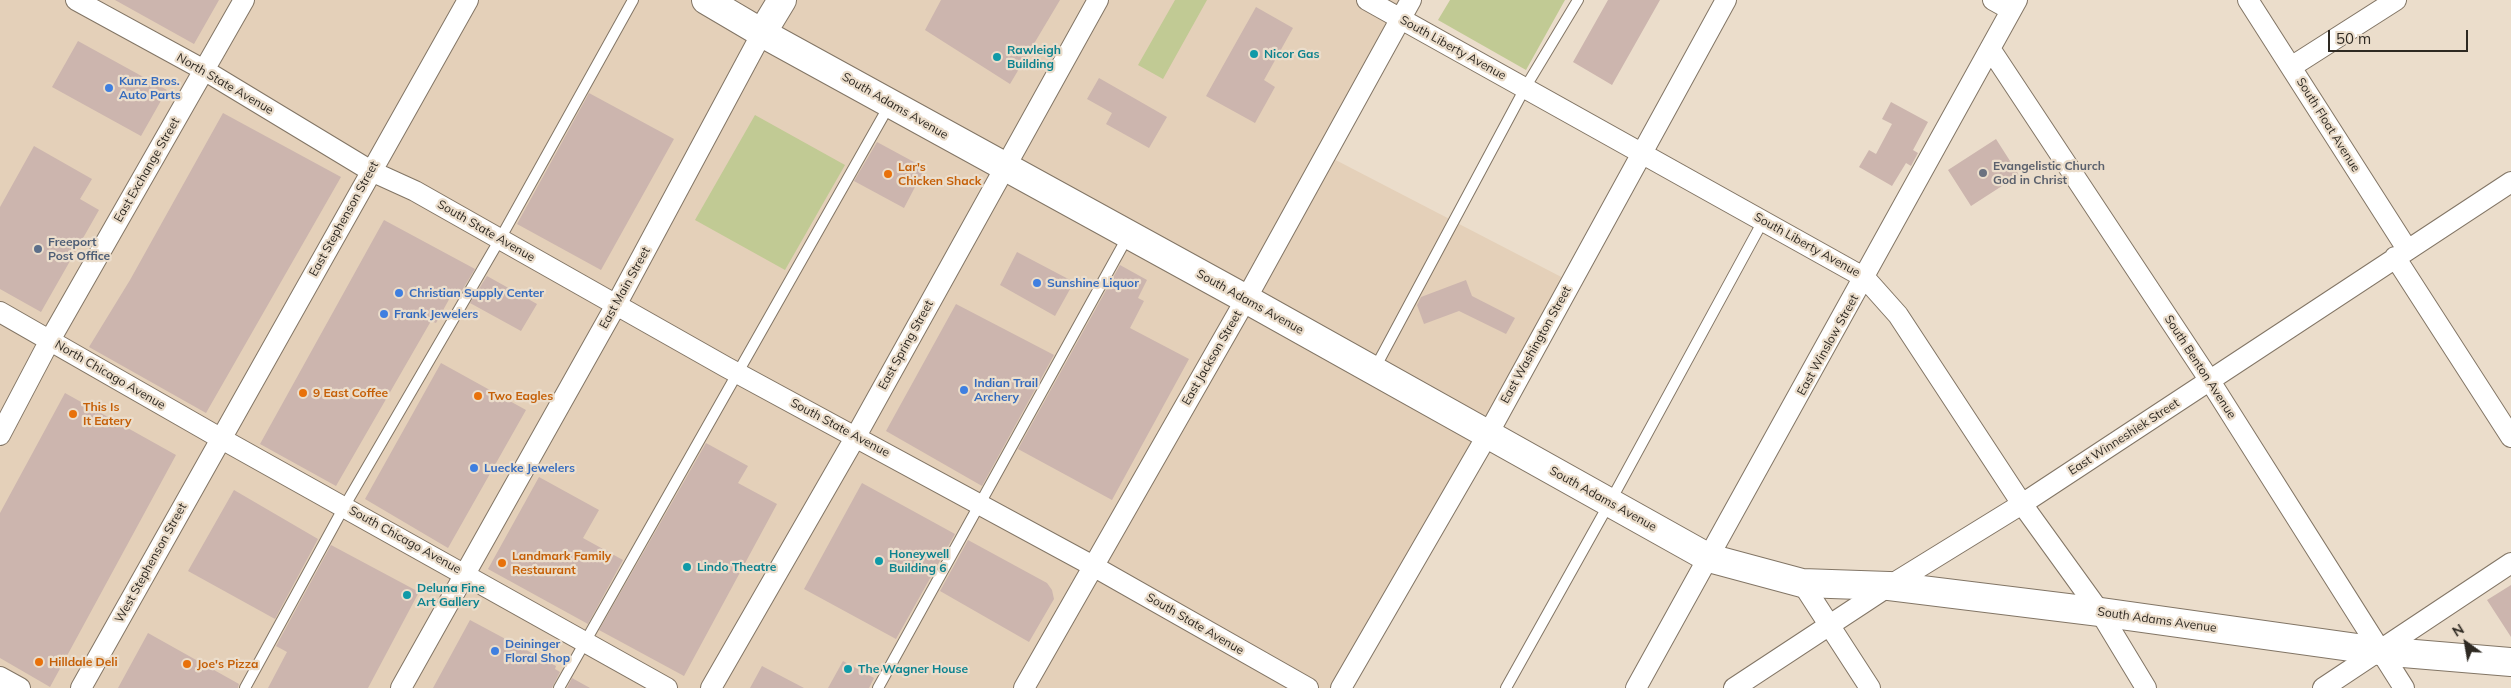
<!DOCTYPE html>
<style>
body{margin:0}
#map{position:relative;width:2511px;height:688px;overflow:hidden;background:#ebddcb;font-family:Mulish,sans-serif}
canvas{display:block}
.north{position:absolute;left:2441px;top:618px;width:50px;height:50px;-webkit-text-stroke:4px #ebddcb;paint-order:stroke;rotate:328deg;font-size:14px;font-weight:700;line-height:20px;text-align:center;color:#2e2922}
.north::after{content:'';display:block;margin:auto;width:18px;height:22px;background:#2e2922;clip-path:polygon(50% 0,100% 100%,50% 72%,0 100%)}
.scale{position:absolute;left:2328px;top:30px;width:140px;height:22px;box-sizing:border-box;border:2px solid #2e2922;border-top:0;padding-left:6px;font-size:15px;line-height:18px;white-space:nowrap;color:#2e2922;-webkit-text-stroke:4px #ebddcb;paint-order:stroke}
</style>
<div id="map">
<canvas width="2511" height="688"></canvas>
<div class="north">N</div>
<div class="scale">50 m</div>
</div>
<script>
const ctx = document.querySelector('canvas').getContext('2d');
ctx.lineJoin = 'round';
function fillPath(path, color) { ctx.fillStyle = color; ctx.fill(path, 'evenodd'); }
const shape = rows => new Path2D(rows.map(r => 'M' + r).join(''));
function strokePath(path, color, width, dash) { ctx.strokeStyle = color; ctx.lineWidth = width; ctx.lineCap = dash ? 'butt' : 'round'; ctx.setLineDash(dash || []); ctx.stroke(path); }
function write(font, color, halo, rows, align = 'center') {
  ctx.font = font + ' Mulish,sans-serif'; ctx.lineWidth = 4.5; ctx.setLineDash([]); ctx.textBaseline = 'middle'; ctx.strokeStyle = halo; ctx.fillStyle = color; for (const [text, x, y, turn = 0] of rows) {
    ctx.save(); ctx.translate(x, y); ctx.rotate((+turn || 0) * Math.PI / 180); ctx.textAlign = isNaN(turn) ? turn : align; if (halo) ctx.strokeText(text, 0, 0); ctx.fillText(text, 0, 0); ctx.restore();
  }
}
const built = shape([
 [0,0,1411,0,1326,155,1571,282,1341,688,0,688]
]);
const green = shape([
 [1175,0,1207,0,1163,79,1138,65],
 [1450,0,1565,0,1526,70,1438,20],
 [755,115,845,165,785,270,695,220]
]);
const building = shape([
 [115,0,219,0,194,44],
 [941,0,1060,0,1010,84,925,30],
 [1608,0,1660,0,1612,85,1573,62],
 [1256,7,1293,28,1264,80,1275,87,1255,123,1206,96],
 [78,41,167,90,141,136,52,87],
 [1099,78,1167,117,1149,148,1106,124,1112,113,1087,99],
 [589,93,674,139,601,270,517,224],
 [1891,102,1928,122,1913,150,1918,153,1911,166,1906,163,1892,186,1859,167,1869,150,1876,154,1892,124,1882,119],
 [223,113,341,177,206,413,89,347,130,280],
 [1996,139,2019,175,1971,206,1948,170],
 [877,142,925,168,904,208,854,181],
 [34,146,92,179,80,199,99,210,41,312,0,289,0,207],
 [384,220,475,269,458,297,452,294,436,323,431,321,336,486,260,444],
 [1017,252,1074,282,1055,316,1000,285],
 [1120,265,1147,280,1138,298,1144,301,1130,328,1189,359,1112,500,1018,449],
 [487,276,537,304,521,331,470,303],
 [1466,280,1472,296,1515,318,1506,334,1459,311,1424,324,1417,305,1421,297],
 [956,304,1054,355,982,486,886,431],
 [441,363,526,410,448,548,365,499],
 [65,393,176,455,50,687,0,658,0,513],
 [706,443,748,466,738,483,777,504,684,676,599,630],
 [539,477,599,510,583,538,623,560,588,624,488,569],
 [862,483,955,534,896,639,804,589],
 [234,490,318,539,275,619,188,571],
 [968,540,1047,583,1052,590,1054,599,1029,642,940,591],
 [331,545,419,592,368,688,268,688,287,652,276,646],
 [2511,585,2511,637,2487,600],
 [470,620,556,666,555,669,560,672,552,688,433,688],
 [148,633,239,684,238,688,118,688],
 [843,661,874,678,869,688,828,688],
 [762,666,804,688,750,688],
 [572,678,590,688,567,688]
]);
const lane = shape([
 [1374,370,1525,88,1578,0],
 [245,688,344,507,500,239,633,0],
 [559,688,890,104],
 [878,688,1128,236],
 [1506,688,1610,502,1763,221]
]);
const street = shape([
 [76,0,204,70,371,171,415,191,726,367,1093,566,1308,688],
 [1367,0,1865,278,1898,315,2022,504,2100,612,2146,688],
 [1993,0,2011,10],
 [2248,0,2407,249],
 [1991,50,2210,381,2404,688],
 [2291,67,2396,0],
 [2395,257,2511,437],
 [0,312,220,438,667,688],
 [0,435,50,340,244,0],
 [1802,583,1870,688],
 [0,677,20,688],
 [81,688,468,0],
 [401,688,616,305,762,33],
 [711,688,856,436,1098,0],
 [1024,688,1246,299,1411,0],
 [1341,688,1488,434,1726,0],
 [1636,688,2017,0],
 [1734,688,1889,586,2022,504,2511,182],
 [2323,688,2511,563]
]);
const secondary = shape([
 [762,33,1246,299,1709,558,1802,583,1889,586,2100,612,2379,651,2511,662]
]);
const primary = shape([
 [706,0,762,33,782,0]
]);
const markers = [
 [1254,54,5,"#0f9aa8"],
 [997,57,5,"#0f9aa8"],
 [109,88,5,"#3f7fe0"],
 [1983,173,5,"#6b7280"],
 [888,174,5,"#e8710a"],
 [38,249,5,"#5c6f8a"],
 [1037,283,5,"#3f7fe0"],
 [399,293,5,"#3f7fe0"],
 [384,314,5,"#3f7fe0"],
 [964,390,5,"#3f7fe0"],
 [303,393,5,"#e8710a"],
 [478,396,5,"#e8710a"],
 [73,414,5,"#e8710a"],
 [474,468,5,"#3f7fe0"],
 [879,561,5,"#0f9aa8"],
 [502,563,5,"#e8710a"],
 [687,567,5,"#0f9aa8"],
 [407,595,5,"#0f9aa8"],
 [495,651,5,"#3f7fe0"],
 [39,662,5,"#e8710a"],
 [187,664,5,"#e8710a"],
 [848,669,5,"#0f9aa8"]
];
const streetNames = [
 ["South Liberty Avenue",1453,48,29],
 ["North State Avenue",225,84,30],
 ["South Adams Avenue",895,106,30],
 ["South Float Avenue",2328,125,58],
 ["East Exchange Street",147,170,-60],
 ["East Stephenson Street",344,219,-61],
 ["South State Avenue",486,231,30],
 ["South Liberty Avenue",1807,245,29],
 ["East Main Street",625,288,-61],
 ["South Adams Avenue",1250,302,29],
 ["East Spring Street",906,345,-61],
 ["East Washington Street",1536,345,-61],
 ["East Winslow Street",1828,345,-61],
 ["East Jackson Street",1212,358,-60],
 ["South Benton Avenue",2200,367,57],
 ["North Chicago Avenue",110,375,30],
 ["South State Avenue",840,428,28],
 ["East Winneshiek Street",2124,437,-33],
 ["South Adams Avenue",1603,499,29],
 ["South Chicago Avenue",405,540,29],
 ["West Stephenson Street",151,563,-61],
 ["South Adams Avenue",2157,620,8],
 ["South State Avenue",1195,624,30]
];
const cultureNames = [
 ["Rawleigh",1007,50],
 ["Building",1007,64],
 ["Nicor Gas",1264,54],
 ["Honeywell",889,554],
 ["Building 6",889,568],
 ["Lindo Theatre",697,567],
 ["Deluna Fine",417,588],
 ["Art Gallery",417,602],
 ["The Wagner House",858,669]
];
const shopNames = [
 ["Kunz Bros.",119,81],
 ["Auto Parts",119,95],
 ["Sunshine Liquor",1047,283],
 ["Christian Supply Center",409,293],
 ["Frank Jewelers",394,314],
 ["Indian Trail",974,383],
 ["Archery",974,397],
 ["Luecke Jewelers",484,468],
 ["Deininger",505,644],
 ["Floral Shop",505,658]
];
const worshipNames = [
 ["Evangelistic Church",1993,166],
 ["God in Christ",1993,180]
];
const foodNames = [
 ["Lar's",898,167],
 ["Chicken Shack",898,181],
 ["9 East Coffee",313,393],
 ["Two Eagles",488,396],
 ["This Is",83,407],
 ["It Eatery",83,421],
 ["Landmark Family",512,556],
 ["Restaurant",512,570],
 ["Hilldale Deli",49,662],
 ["Joe's Pizza",197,664]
];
const serviceNames = [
 ["Freeport",48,242],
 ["Post Office",48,256]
];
fillPath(built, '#e4d0b9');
fillPath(green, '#c1ca94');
fillPath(building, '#ccb5ae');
strokePath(lane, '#827565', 12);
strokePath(street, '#827565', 22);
strokePath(secondary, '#827565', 30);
strokePath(primary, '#827565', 30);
strokePath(lane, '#fff', 10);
strokePath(street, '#fff', 20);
strokePath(secondary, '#fff', 28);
strokePath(primary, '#fff', 28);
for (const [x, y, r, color] of markers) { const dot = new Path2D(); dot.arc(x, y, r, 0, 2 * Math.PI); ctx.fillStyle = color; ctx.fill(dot); strokePath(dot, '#ebddcb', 2); }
write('12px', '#2e2922', '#ebddcb', streetNames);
write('bold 12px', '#0d838f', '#ebddcb', cultureNames, 'left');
write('bold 12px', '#366cbe', '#ebddcb', shopNames, 'left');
write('bold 12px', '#5b616d', '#ebddcb', worshipNames, 'left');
write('bold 12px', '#c56008', '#ebddcb', foodNames, 'left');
write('bold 12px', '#4e5e75', '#ebddcb', serviceNames, 'left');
</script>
